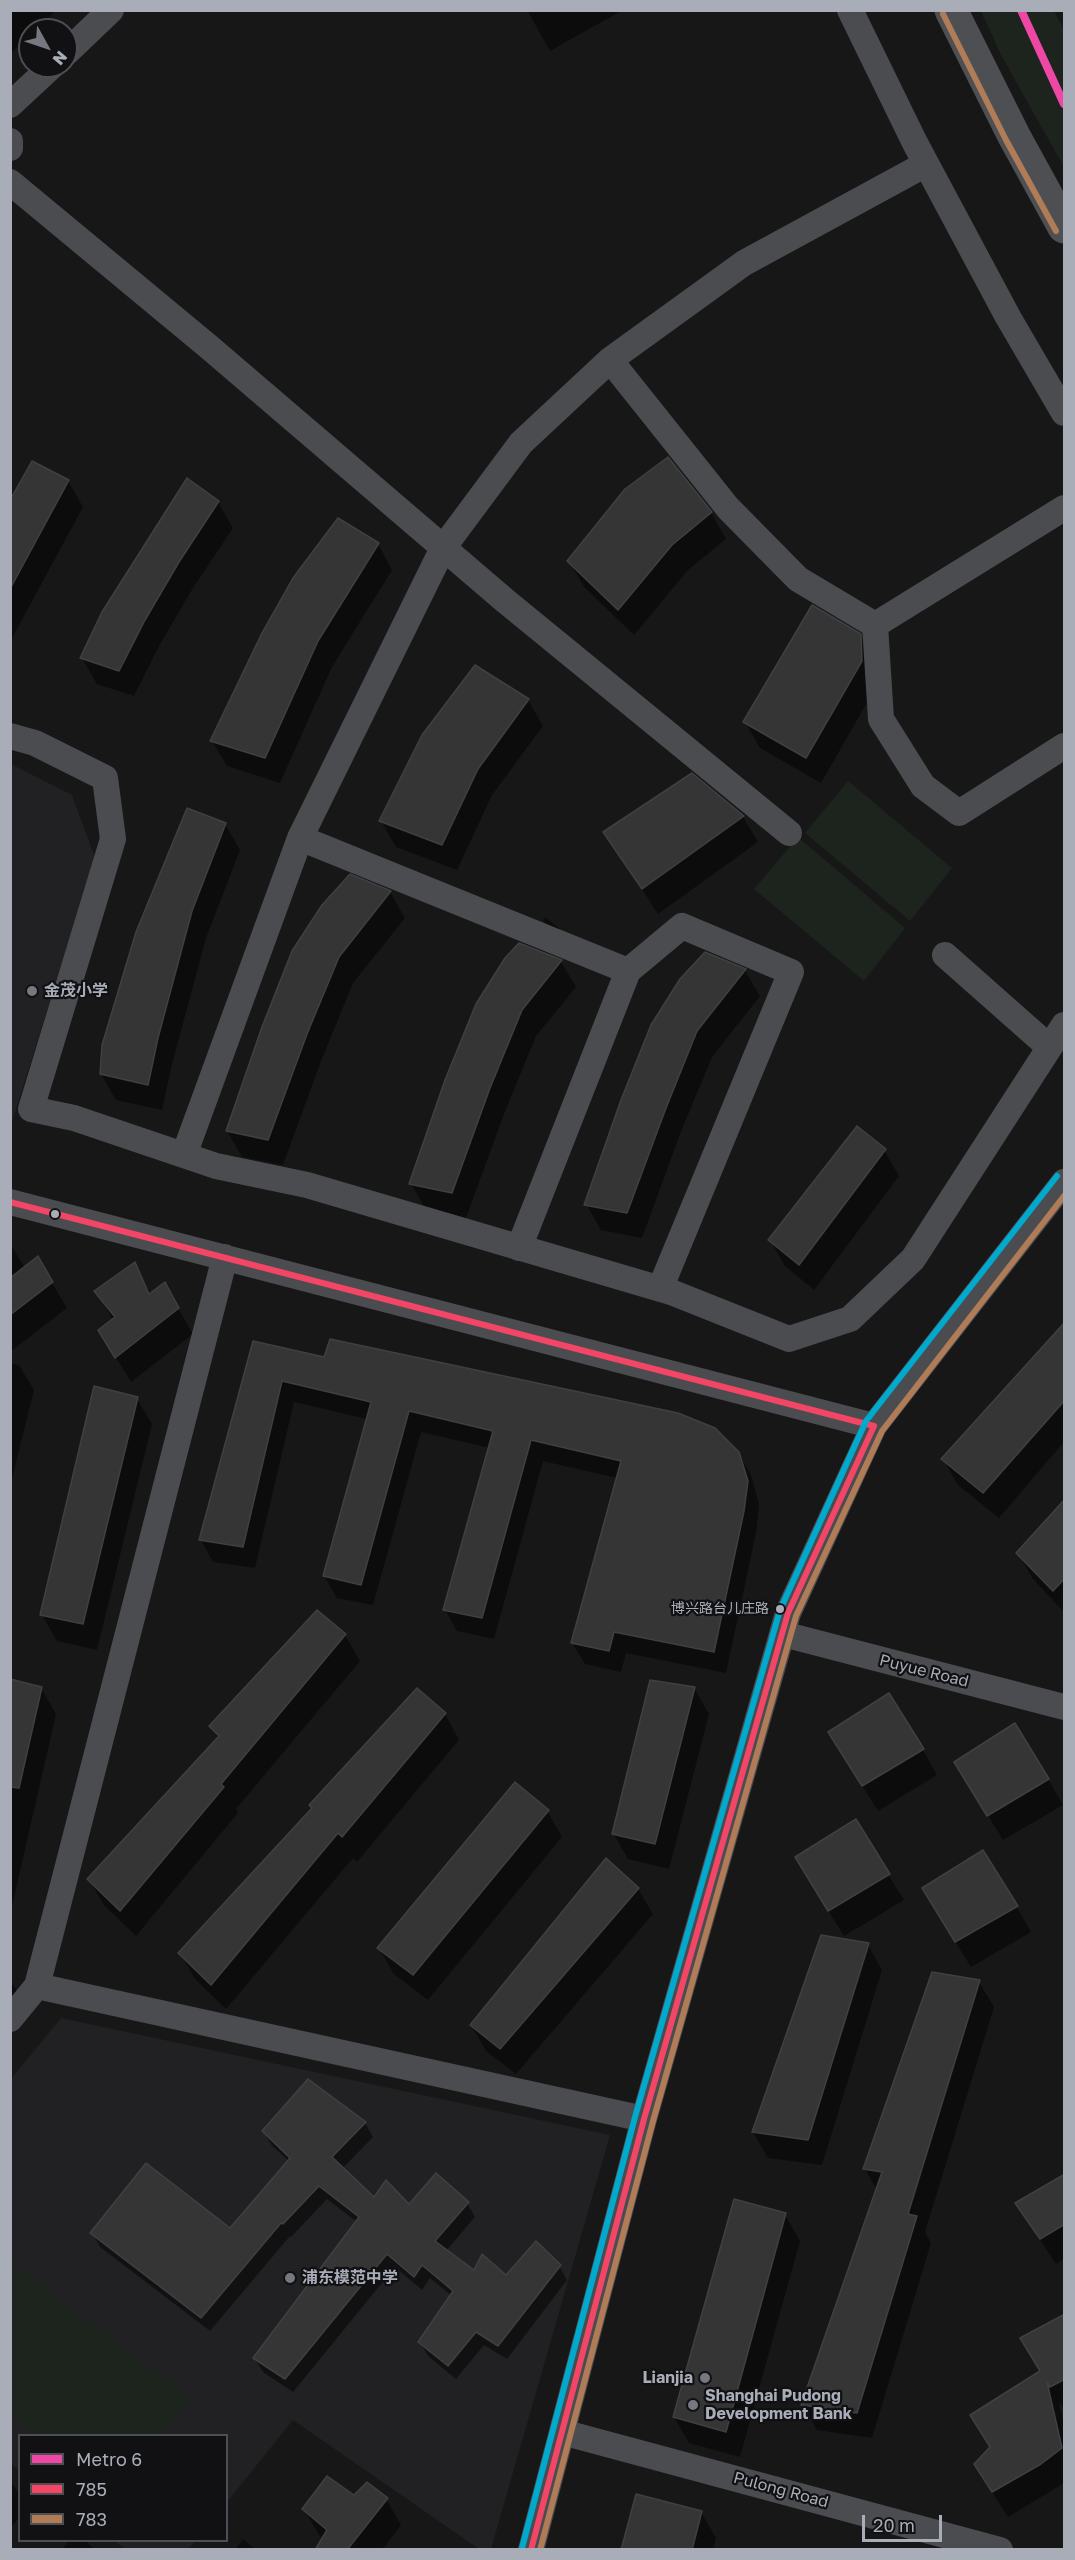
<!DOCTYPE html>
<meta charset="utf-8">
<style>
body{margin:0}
#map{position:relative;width:1075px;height:2560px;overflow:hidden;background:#171717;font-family:"Golos Text",sans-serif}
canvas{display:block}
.frame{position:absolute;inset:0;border:12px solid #a8adb8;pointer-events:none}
.legend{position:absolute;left:18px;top:2434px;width:210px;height:108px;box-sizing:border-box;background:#111113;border:2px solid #4d4f55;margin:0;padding:8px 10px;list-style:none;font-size:18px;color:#a8adb8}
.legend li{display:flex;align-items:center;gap:12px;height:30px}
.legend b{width:30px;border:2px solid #4d4f55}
.north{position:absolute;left:18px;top:18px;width:60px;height:60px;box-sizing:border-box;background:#111113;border:2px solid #4d4f55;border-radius:50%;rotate:130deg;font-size:16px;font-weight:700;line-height:24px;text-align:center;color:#a8adb8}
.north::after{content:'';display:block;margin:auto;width:21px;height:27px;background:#757880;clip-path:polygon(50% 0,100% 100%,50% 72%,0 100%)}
.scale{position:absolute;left:862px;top:2515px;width:80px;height:27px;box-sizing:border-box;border:3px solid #a8adb8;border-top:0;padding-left:8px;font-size:18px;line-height:21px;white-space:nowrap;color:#a8adb8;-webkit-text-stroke:4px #111113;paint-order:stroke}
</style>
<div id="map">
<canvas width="1075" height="2560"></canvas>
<div class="frame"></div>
<ul class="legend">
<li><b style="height:8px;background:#ee47a4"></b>Metro 6</li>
<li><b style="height:8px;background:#f34667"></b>785</li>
<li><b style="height:8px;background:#b07c57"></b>783</li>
</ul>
<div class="north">N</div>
<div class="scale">20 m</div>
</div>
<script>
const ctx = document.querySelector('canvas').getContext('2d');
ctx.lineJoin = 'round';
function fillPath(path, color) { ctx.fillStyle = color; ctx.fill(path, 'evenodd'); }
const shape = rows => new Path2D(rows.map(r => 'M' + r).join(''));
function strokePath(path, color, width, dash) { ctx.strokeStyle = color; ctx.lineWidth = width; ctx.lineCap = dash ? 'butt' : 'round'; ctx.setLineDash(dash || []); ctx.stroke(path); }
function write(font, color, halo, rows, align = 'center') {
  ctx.font = font + ' "Golos Text","Noto Sans SC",sans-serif'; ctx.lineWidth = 4.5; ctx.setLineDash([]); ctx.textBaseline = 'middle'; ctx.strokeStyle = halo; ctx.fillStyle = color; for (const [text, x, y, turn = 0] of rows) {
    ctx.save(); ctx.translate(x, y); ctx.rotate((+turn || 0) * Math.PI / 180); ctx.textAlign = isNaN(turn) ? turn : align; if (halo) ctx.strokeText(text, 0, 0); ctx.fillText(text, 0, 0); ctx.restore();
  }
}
const built = shape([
 [11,764,72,795,95,858,11,1125],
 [61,2018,610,2135,491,2549,479,2549,293,2420,227,2502,226,2436,20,2436,19,2470,11,2464,10,2080],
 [114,2541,195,2541,188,2550,126,2549]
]);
const green = shape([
 [981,11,1054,11,1064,30,1064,167,1001,55],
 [848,781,952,868,910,921,805,833],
 [798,837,905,928,864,981,754,889],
 [10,2263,191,2399,163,2435,36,2435,11,2416]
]);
const shadow = shape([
 [10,10,56,10,36,30,30,30,30,35,10,54],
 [527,10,623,10,550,51],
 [668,459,711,513,726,539,687,571,634,635,584,587,569,561],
 [68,481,83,507,10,642,10,503],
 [218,502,233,528,193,588,159,646,134,696,97,684,82,658],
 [378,544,392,570,332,667,280,783,227,766,212,741],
 [859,635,875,661,876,687,821,783,760,748,745,722],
 [528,700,543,726,492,795,457,870,396,847,381,821],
 [743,817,758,842,658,914,605,833],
 [225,824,240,850,206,938,172,1064,162,1110,116,1100,101,1074],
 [390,892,405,918,353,983,321,1061,283,1165,242,1157,227,1131,263,1028],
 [545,917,559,928,572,951,557,945,543,920],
 [519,945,561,962,576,987,536,1036,504,1114,466,1218,426,1210,411,1184],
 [705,954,745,971,760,996,712,1057,680,1134,642,1238,601,1230,586,1204],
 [884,1150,899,1176,814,1290,785,1266,770,1240],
 [10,1243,25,1268,37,1258,67,1308,10,1352],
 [134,1264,151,1294,164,1284,193,1334,131,1382,115,1356,113,1320,96,1291],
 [1064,1324,1064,1442,999,1518,958,1485,943,1459],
 [254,1343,738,1453,751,1475,759,1504,756,1533,726,1673,626,1653,621,1672,585,1664,572,1643,617,1478,543,1461,494,1639,457,1631,445,1609,490,1448,421,1432,373,1605,337,1598,324,1576,367,1419,294,1402,255,1568,213,1562,201,1540],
 [10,1363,19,1365,34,1390,10,1486],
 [137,1399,152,1424,97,1650,57,1641,42,1615],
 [1064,1501,1064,1612,1033,1579,1018,1553],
 [345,1635,360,1661,236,1809,238,1813,136,1936,104,1905,89,1879,219,1739,211,1727],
 [10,1681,41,1688,56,1714,10,1915],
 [694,1688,709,1714,669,1869,628,1859,613,1833],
 [445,1714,459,1740,357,1862,353,1858,226,2009,195,1979,180,1953,313,1809,311,1806],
 [923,1750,937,1775,878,1811,845,1758],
 [1048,1779,1063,1805,1003,1840,971,1788],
 [547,1811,562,1837,428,2000,394,1974,379,1948],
 [855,1821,904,1900,844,1936,811,1883],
 [638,1889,653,1914,516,2074,486,2051,471,2025],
 [1016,1906,1031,1932,971,1967,939,1915],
 [868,1945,882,1970,822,2165,768,2158,753,2132],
 [10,1980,26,2006,10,2025],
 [979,1982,994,2007,925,2232,931,2243,872,2438,817,2430,802,2404,877,2190,865,2169],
 [308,2081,365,2123,373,2137,342,2169,374,2200,409,2206,467,2203,475,2217,446,2251,475,2272,506,2277,559,2266,567,2280,507,2359,484,2345,456,2379,428,2356,420,2342,452,2296,430,2278,422,2290,395,2267,293,2392,263,2372,255,2359,357,2222,327,2199,291,2237,290,2236,210,2331,100,2247,92,2233,230,2230,289,2161,272,2146,264,2132],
 [1064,2176,1064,2259,1056,2264,1017,2204],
 [785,2215,800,2241,740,2457,689,2443,674,2417],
 [1064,2316,1064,2409,1059,2402,1064,2425,1064,2483,1008,2517,975,2465,991,2448,1042,2372],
 [10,2481,20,2495,20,2517,10,2528],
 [354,2497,386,2499,401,2525,382,2550,317,2550,324,2539,319,2535,304,2509],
 [701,2512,716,2538,713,2550,623,2550],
 [243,2539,256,2550,235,2550],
 [69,2540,85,2540,95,2550,62,2550]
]);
const building = shape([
 [668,457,712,512,672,545,618,610,567,561,625,489,668,457],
 [32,461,69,480,10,589,10,500,32,461],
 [187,478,219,501,179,562,145,620,119,671,80,658,102,612,187,478],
 [338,518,379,543,318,641,265,758,210,741,262,633,293,578,338,518],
 [812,605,861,634,862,661,806,758,743,722,812,605],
 [475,665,529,699,478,769,442,845,379,821,422,735,475,665],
 [692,773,744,816,642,889,603,832,692,773],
 [187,808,226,823,192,911,158,1038,148,1085,100,1074,102,1045,136,932,187,808],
 [350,874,391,891,339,957,307,1034,268,1140,226,1131,262,1027,292,951,322,905,350,874],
 [519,943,562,960,522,1010,490,1088,452,1193,409,1184,445,1080,476,1004,505,958,519,943],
 [705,952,746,969,697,1031,666,1108,627,1213,584,1205,621,1100,651,1025,680,979,705,952],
 [857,1126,886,1149,799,1265,768,1240,857,1126],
 [38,1256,53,1282,10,1315,10,1278,38,1256],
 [135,1262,149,1294,165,1282,179,1308,115,1358,98,1330,115,1317,94,1291,135,1262],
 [1065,1322,1065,1400,983,1493,941,1459,1065,1322],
 [330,1339,678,1413,715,1428,739,1452,748,1481,744,1511,714,1652,614,1632,609,1651,571,1643,621,1461,531,1440,482,1618,443,1610,493,1431,409,1411,361,1585,323,1576,371,1402,282,1381,243,1547,199,1540,253,1341,324,1357,330,1339],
 [94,1386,138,1397,83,1624,40,1615,94,1386],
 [1065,1499,1065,1578,1053,1591,1016,1553,1065,1499],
 [317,1610,346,1634,221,1784,224,1787,120,1911,87,1879,219,1736,209,1726,317,1610],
 [10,1679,42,1687,19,1788,10,1787,10,1679],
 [650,1680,695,1687,655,1844,612,1834,650,1680],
 [417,1688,446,1713,342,1837,338,1833,211,1985,178,1953,312,1808,309,1805,417,1688],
 [889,1693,924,1749,862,1786,828,1732,889,1693],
 [1015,1723,1049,1779,987,1816,954,1762,1015,1723],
 [515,1782,549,1810,413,1975,377,1948,515,1782],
 [856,1819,890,1874,828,1911,795,1857,856,1819],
 [983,1850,1018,1906,955,1942,922,1888,983,1850],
 [606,1858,639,1888,500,2049,470,2025,606,1858],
 [821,1935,869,1943,808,2140,752,2132,821,1935],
 [932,1972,980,1980,908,2214,917,2216,857,2413,801,2405,882,2172,863,2169,932,1972],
 [308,2079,366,2122,332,2157,374,2197,386,2180,409,2204,436,2173,469,2202,435,2241,474,2270,482,2254,506,2275,536,2241,561,2265,498,2346,476,2332,448,2366,418,2342,453,2291,422,2265,414,2277,387,2254,285,2379,253,2358,359,2217,319,2186,283,2224,281,2223,201,2318,90,2233,146,2163,230,2228,290,2158,262,2131,308,2079],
 [1065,2174,1065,2224,1040,2239,1015,2203,1065,2174],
 [734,2199,786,2213,726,2432,673,2417,734,2199],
 [1065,2314,1065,2379,1050,2387,1047,2382,1062,2448,1041,2464,992,2492,974,2464,990,2447,970,2415,1040,2371,1020,2338,1065,2314],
 [327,2476,354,2495,367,2482,388,2498,347,2550,315,2550,327,2530,302,2509,327,2476],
 [636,2494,702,2511,692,2550,621,2550,636,2494]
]);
const minor = shape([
 [850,10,915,143,1008,317,1064,413],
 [66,53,111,10],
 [10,105,52,66],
 [10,141,10,148],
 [10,182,209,347,508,603,789,833],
 [610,360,728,508,798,579,875,625,881,719,923,786,959,813,1064,746],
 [875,625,1064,508],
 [10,736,35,743,105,778,113,839,31,1109,74,1118,216,1166,307,1185,671,1292,789,1339,850,1319,913,1259,1064,1025],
 [300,838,628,971,519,1248],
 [945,955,1049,1047],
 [628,971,682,926,791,972,660,1289],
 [184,1155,300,838,443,548,521,443,610,360,744,263,926,164],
 [10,1202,874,1426],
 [783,1634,1064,1707],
 [37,1986,644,2119],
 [10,2019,37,1986,225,1257],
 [562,2432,1000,2550],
 [531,2550,644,2119,788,1613,874,1426,1064,1182]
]);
const major = shape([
 [951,10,1014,136,1064,227]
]);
const bus1 = shape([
 [10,1202,874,1426],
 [531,2550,644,2119,788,1613,874,1426]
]);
const bus2 = shape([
 [943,14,1006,140,1056,231],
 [540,2550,653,2121,796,1616,882,1431,1064,1196]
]);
const bus3 = shape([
 [522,2548,635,2117,780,1610,866,1421,1057,1176]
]);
const metro1 = shape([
 [1021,10,1064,104]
]);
const markers = [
 [32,991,6,"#757880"],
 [55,1214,5,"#a8adb8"],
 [780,1609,5,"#a8adb8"],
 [290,2278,6,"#757880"],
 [705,2378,6,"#757880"],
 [693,2405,6,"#757880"]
];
const busNames = [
 ["博兴路台儿庄路",769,1609]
];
const poiNames = [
 ["金茂小学",44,991],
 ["浦东模范中学",302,2278],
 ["Lianjia",693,2378,"right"],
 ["Shanghai Pudong",705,2396],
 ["Development Bank",705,2414]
];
const streetNames = [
 ["Puyue Road",924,1671,14],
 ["Pulong Road",781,2490,15]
];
fillPath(built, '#212123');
fillPath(green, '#1d241e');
fillPath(shadow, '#0007');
fillPath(building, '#353536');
strokePath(building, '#3f4043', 1.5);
strokePath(minor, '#4b4c50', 26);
strokePath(major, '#4d4f52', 33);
strokePath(bus1, '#f34667', 6);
strokePath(bus2, '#b07c57', 6);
strokePath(bus3, '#00a9ce', 6);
strokePath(metro1, '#ee47a4', 8);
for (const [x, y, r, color] of markers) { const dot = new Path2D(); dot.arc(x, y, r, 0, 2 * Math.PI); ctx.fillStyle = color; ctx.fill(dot); strokePath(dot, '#111113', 2); }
write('14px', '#a8adb8', '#111113', busNames, 'right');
write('bold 16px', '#a8adb8', '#111113', poiNames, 'left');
write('16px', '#a8adb8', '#111113', streetNames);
</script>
